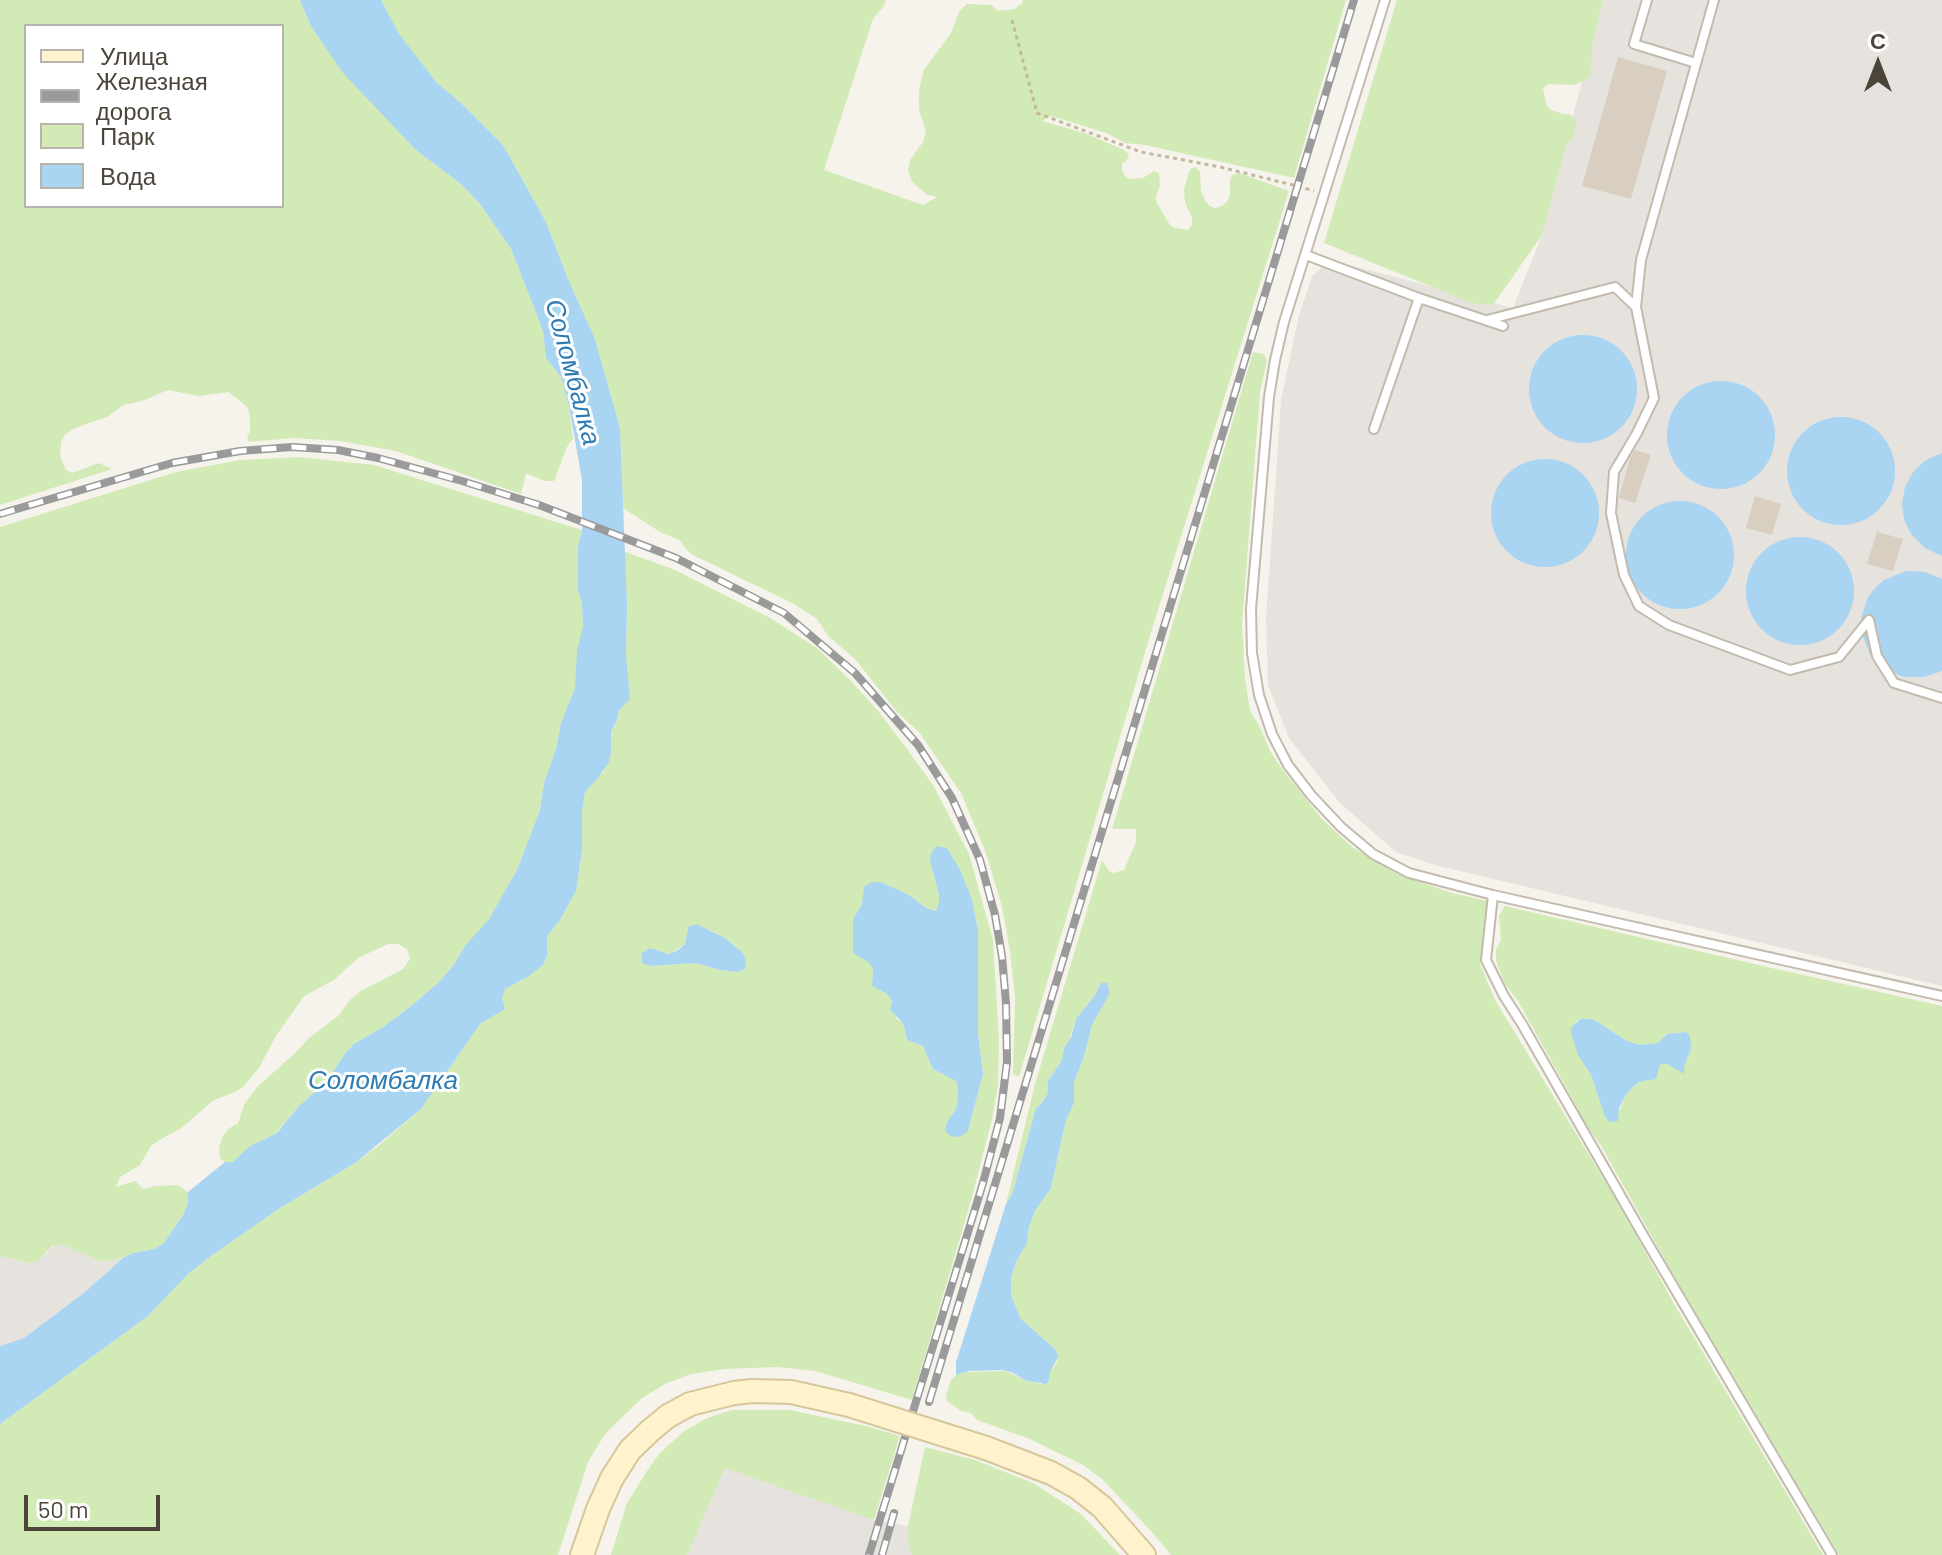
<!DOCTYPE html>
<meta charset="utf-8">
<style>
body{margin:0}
#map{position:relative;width:1942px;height:1555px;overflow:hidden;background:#f6f3ec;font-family:Barlow,sans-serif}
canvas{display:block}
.legend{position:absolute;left:24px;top:24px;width:260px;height:184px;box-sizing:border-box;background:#fff;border:2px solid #b7b4b0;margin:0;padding:10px 14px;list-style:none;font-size:24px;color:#4b4439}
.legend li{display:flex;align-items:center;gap:16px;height:40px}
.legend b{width:40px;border:2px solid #b7b4b0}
.north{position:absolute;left:1838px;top:24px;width:80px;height:80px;-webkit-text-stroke:6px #fff;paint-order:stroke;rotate:0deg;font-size:22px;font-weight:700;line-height:32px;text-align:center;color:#4b4439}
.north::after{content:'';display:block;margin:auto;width:28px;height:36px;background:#4b4439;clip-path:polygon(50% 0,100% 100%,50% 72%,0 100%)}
.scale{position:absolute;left:24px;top:1495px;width:136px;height:36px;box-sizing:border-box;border:4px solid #4b4439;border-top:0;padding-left:10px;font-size:24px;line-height:28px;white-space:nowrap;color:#4b4439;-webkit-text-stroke:6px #fff;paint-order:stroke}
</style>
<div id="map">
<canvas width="1942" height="1555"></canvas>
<ul class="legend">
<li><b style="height:10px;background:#fff3cd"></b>Улица</li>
<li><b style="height:10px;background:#9a9a9a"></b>Железная дорога</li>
<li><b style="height:22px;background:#d2eab5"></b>Парк</li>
<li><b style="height:22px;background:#a9d4f2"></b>Вода</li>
</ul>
<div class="north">С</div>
<div class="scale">50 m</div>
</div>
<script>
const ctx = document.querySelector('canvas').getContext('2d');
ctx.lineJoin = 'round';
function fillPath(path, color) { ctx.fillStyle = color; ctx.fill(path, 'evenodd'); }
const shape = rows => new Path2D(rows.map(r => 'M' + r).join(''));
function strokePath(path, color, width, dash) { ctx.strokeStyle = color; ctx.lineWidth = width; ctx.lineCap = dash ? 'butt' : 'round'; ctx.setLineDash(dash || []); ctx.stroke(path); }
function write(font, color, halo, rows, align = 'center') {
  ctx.font = font + ' Barlow,sans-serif'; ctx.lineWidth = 6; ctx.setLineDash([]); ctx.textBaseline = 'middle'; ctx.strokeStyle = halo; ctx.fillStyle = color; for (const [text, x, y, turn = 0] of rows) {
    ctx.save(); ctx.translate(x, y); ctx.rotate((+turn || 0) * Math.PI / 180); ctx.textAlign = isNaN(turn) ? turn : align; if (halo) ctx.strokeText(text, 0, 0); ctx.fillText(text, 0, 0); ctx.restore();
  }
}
const industrial = shape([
 [1603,0,1942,0,1942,986,1435,865,1396,852,1340,803,1289,738,1268,685,1266,619,1281,401,1298,319,1312,276,1330,260,1513,308,1542,235],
 [54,1245,64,1245,102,1262,123,1258,85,1292,24,1338,0,1346,0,1257,5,1257,27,1263,46,1254],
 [725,1467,874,1520,908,1526,929,1537,948,1555,687,1555]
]);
const green = shape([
 [0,0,300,0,311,26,416,150,461,184,480,204,511,249,543,331,546,358,561,377,569,406,573,439,567,447,554,481,544,481,526,473,521,494,396,451,340,441,294,438,249,442,247,437,250,432,250,420,248,408,229,392,198,396,168,390,142,401,123,405,107,417,75,428,65,435,61,442,60,456,66,470,72,473,99,463,112,469,0,505],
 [26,26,282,26,282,206,26,206],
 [381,0,886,0,884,6,873,19,824,170,923,205,937,197,928,195,920,189,912,181,908,171,910,160,923,142,926,131,919,110,919,90,924,70,951,33,959,12,967,4,991,5,998,11,1015,9,1022,3,1023,0,1346,0,1294,178,1145,145,1125,143,1106,133,1051,116,1042,121,1084,133,1124,150,1129,154,1127,160,1122,164,1122,170,1125,176,1130,179,1143,178,1154,171,1159,173,1160,185,1156,197,1157,203,1170,225,1175,228,1188,230,1192,224,1192,217,1185,203,1184,189,1190,169,1196,167,1200,172,1201,191,1206,202,1210,206,1215,208,1222,206,1227,202,1230,195,1230,181,1232,175,1239,173,1289,191,1152,629,1019,1077,1013,1074,1015,998,1010,951,1002,907,986,853,961,793,919,732,897,712,855,659,828,636,817,619,794,604,693,555,685,548,680,540,660,532,623,508,620,428,595,339,568,279,546,222,503,145,461,103,437,83,399,35],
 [1397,0,1603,0,1592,46,1591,73,1587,79,1574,85,1548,84,1543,88,1546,103,1549,109,1563,114,1570,114,1576,120,1576,127,1571,140,1566,145,1542,235,1493,305,1472,303,1324,243],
 [1253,352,1264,354,1267,361,1260,392,1242,624,1245,679,1250,711,1261,729,1270,751,1282,769,1322,819,1352,847,1397,874,1452,893,1488,901,1480,964,1495,1000,1617,1201,1673,1302,1823,1555,1171,1555,1151,1531,1102,1479,1083,1465,1030,1439,977,1420,971,1413,961,1411,947,1401,946,1396,951,1380,956,1375,965,1372,1006,1371,1027,1381,1041,1384,1049,1381,1050,1372,1057,1362,1056,1350,1020,1318,1011,1295,1011,1278,1016,1262,1027,1243,1029,1227,1035,1211,1051,1188,1066,1120,1074,1103,1074,1082,1083,1060,1092,1025,1110,993,1101,983,1095,995,1076,1019,1062,1060,1048,1081,1048,1093,1041,1104,1036,1108,1012,1194,1006,1204,1035,1084,1102,860,1109,871,1113,873,1124,870,1136,842,1136,829,1112,829],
 [299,457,374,465,582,530,578,546,578,590,582,603,583,627,575,688,561,723,556,749,544,783,540,810,532,833,518,868,501,899,483,928,465,946,453,966,438,983,411,1006,383,1027,354,1044,346,1052,326,1082,298,1107,276,1133,250,1146,233,1163,225,1162,220,1158,219,1148,222,1138,228,1129,238,1123,245,1103,259,1085,293,1055,309,1038,338,1016,351,999,361,991,403,969,410,959,407,949,398,944,388,944,358,958,334,980,304,996,276,1036,259,1068,244,1086,235,1092,214,1100,180,1129,161,1139,151,1146,140,1165,120,1177,116,1187,135,1181,143,1189,155,1186,178,1185,188,1192,188,1204,183,1215,164,1243,154,1249,133,1253,123,1258,102,1262,63,1245,53,1245,37,1262,27,1263,5,1257,0,1257,0,527,176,472,240,460],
 [623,551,675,570,770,618,817,648,851,681,879,712,907,749,933,785,969,854,993,940,999,1041,998,1085,992,1119,971,1201,912,1400,815,1371,778,1367,725,1369,691,1374,665,1384,642,1398,605,1434,588,1462,558,1555,0,1555,0,1424,148,1316,188,1274,211,1256,280,1208,355,1163,378,1146,421,1109,480,1024,504,1009,502,998,504,989,512,983,521,981,543,965,547,956,547,936,560,920,576,891,582,852,582,811,585,792,604,771,611,733,617,720,619,710,625,703,627,605],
 [930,861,963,881,972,899,978,930,978,1033,983,1074,968,1131,945,1131,947,1122,957,1107,958,1089,956,1081,933,1069,923,1046,907,1040,903,1023,896,1018,892,1001,887,994,879,990,872,977,874,968,868,962,853,953,853,919,862,904,864,895,881,882,909,895,926,908,936,911,939,903,939,895],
 [697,924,716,933,733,944,741,951,745,969,737,972,720,970,695,963,650,966,649,948,670,954,685,944,688,927],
 [1505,906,1763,966,1942,1006,1942,1555,1839,1555,1670,1269,1602,1147,1580,1116,1578,1109,1518,1001,1505,984,1496,961,1496,949,1501,941,1499,916],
 [1579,1019,1593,1019,1627,1041,1640,1045,1659,1043,1666,1034,1685,1032,1689,1056,1680,1071,1667,1064,1660,1064,1657,1069,1657,1076,1647,1081,1642,1080,1638,1082,1627,1093,1619,1111,1606,1119,1591,1075,1576,1049,1575,1023],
 [732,1410,790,1410,870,1427,900,1436,874,1520,725,1468,687,1555,611,1555,627,1503,645,1474,659,1454,683,1432,707,1418],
 [925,1447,975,1460,1033,1483,1081,1514,1120,1555,912,1555,909,1545,908,1526]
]);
const water = shape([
 [300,0,381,0,399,34,437,83,461,103,503,145,546,222,568,279,595,339,620,428,627,605,626,656,630,699,619,710,617,720,611,732,611,752,609,762,598,778,585,792,582,811,582,851,576,891,560,920,547,936,547,956,543,965,529,976,505,989,502,998,505,1009,480,1024,421,1109,355,1163,280,1208,211,1256,188,1274,148,1316,0,1424,0,1346,24,1338,85,1292,123,1258,133,1253,154,1249,164,1243,183,1215,188,1204,188,1192,225,1162,233,1162,250,1146,277,1133,298,1107,326,1082,346,1052,354,1044,383,1027,411,1006,438,983,453,966,465,946,489,919,518,868,540,810,544,783,556,749,561,723,575,688,577,651,583,627,582,603,578,591,578,546,582,530,582,480,569,406,561,377,546,358,543,331,522,277,511,249,480,204,461,184,416,150,343,73,311,26],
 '1529 389a54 54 0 1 1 108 0a54 54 0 1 1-108 0Z',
 '1667 435a54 54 0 1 1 108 0a54 54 0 1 1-108 0Z',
 '1787 471a54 54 0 1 1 108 0a54 54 0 1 1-108 0Z',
 [1942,453,1942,556,1925,548,1911,534,1904,519,1902,504,1905,487,1913,472,1926,460],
 '1491 513a54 54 0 1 1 108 0a54 54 0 1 1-108 0Z',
 '1626 555a54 54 0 1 1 108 0a54 54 0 1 1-108 0Z',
 '1746 591a54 54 0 1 1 108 0a54 54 0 1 1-108 0Z',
 [1906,571,1925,572,1942,579,1942,671,1924,677,1903,677,1884,668,1870,654,1862,634,1861,618,1868,597,1875,588,1884,580],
 [937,846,947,848,960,870,972,899,978,930,978,1033,983,1074,968,1131,960,1137,951,1136,945,1131,947,1122,957,1107,958,1089,956,1081,933,1069,923,1046,907,1040,903,1023,890,1010,892,1001,887,994,872,986,873,968,868,962,853,953,853,919,862,904,864,887,872,882,881,882,909,895,926,908,936,911,939,903,939,895,930,861,931,853],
 [697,924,725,938,741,951,746,959,745,969,737,972,720,970,695,963,650,966,642,963,642,953,650,948,669,954,678,950,685,944,688,927],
 [1101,983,1107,983,1110,993,1092,1025,1083,1060,1074,1082,1074,1103,1066,1120,1051,1188,1035,1211,1029,1227,1027,1243,1016,1262,1011,1278,1011,1295,1020,1318,1056,1350,1058,1357,1050,1372,1049,1381,1046,1384,1027,1381,1011,1372,1002,1370,969,1371,956,1375,956,1362,1006,1204,1012,1194,1036,1108,1041,1104,1048,1093,1048,1081,1062,1060,1064,1048,1071,1037,1076,1019,1095,995],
 [1580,1019,1593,1019,1627,1041,1640,1045,1658,1043,1667,1034,1686,1032,1690,1036,1691,1049,1684,1067,1684,1074,1667,1064,1660,1064,1656,1079,1638,1082,1627,1093,1619,1108,1618,1121,1610,1122,1605,1117,1591,1075,1578,1055,1571,1033,1571,1028]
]);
const building = shape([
 [1618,57,1667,71,1631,199,1582,186],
 [1635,450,1651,455,1635,503,1619,498,1630,458],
 [1755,496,1781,504,1772,535,1746,528],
 [1877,532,1903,539,1893,571,1867,564]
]);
const path = shape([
 [1012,20,1037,113,1141,152,1220,167,1297,186,1314,191]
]);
const lane = shape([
 [1385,0,1284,322,1275,360,1269,397,1251,609,1252,653,1259,695,1272,734,1288,765,1311,795,1341,827,1373,854,1409,873,1493,895,1942,996],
 [1647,0,1634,44,1696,63],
 [1306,255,1419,298,1503,326],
 [1636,307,1641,260,1714,0],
 [1487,320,1615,287,1636,307,1654,398,1637,433,1614,472,1611,513,1624,575,1639,606,1669,625,1790,670,1839,657,1869,620,1877,656,1894,683,1942,698],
 [1374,429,1419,298],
 [1493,895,1486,960,1504,996,1522,1024,1643,1235,1832,1555]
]);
const secondary = shape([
 [986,1448,1051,1473,1078,1488,1102,1507,1144,1555],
 [582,1555,598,1509,612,1478,630,1450,651,1430,668,1416,690,1404,734,1393,752,1391,791,1392,849,1405]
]);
const rail = shape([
 [0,514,172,463,240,451,292,447,338,450,378,458,462,481,539,505,676,558,784,613,855,673,918,745,952,798,980,860,995,915,1002,956,1006,1003,1007,1062,1000,1118,983,1183,869,1555],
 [929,1402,1354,0],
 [882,1555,894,1513]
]);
const secondaryBridge = shape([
 [849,1405,986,1448]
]);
const waterNames = [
 ["Соломбалка",573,372,75],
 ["Соломбалка",383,1080]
];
fillPath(industrial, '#e6e2dd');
fillPath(green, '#d2eab5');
fillPath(water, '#a9d4f2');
fillPath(building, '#d8cfc1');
strokePath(lane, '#c2bbae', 12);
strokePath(secondary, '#d6c79b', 26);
strokePath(path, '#c4b79f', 3, [4, 4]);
strokePath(lane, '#fff', 8);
strokePath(secondary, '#fff3cd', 22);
strokePath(rail, '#9a9a9a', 8);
strokePath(rail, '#fff', 5, [15]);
strokePath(secondaryBridge, '#d6c79b', 26, []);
strokePath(secondaryBridge, '#fff3cd', 22);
write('italic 26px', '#2e7ab2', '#fff', waterNames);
</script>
